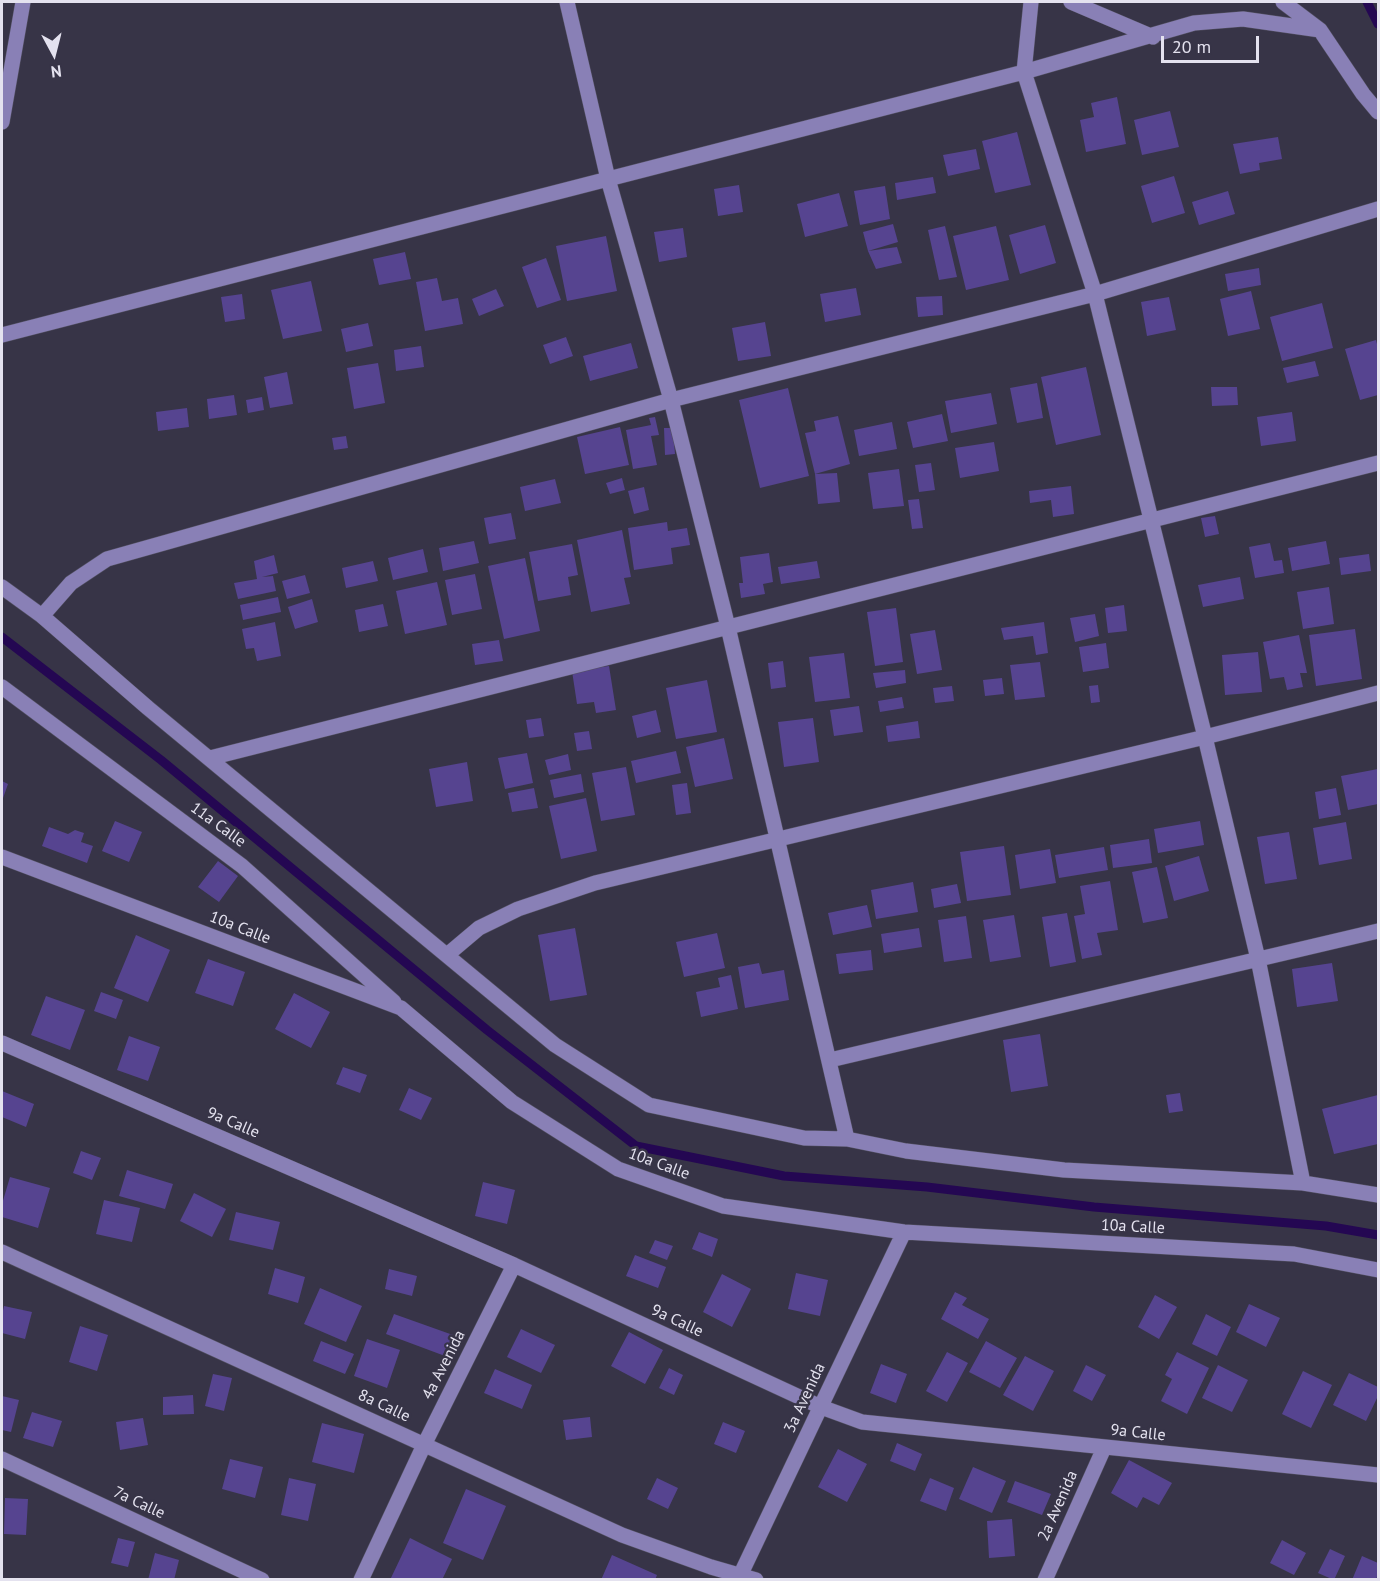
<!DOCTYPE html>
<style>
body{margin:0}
#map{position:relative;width:1380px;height:1581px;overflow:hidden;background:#373447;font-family:"PT Sans",sans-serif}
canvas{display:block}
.frame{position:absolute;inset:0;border:3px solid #e4e2ef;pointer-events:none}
.north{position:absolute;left:24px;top:24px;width:60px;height:60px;-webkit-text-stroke:4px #373447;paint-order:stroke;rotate:173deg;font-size:16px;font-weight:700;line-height:24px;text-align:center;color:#e4e2ef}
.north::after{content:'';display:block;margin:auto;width:21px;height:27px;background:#e4e2ef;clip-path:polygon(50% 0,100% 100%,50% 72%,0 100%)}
.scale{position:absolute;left:1161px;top:36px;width:98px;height:27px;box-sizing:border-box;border:3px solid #e4e2ef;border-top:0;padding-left:8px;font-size:18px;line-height:21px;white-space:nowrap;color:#e4e2ef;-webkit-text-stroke:4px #373447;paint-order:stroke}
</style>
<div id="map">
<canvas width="1380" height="1581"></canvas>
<div class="frame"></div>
<div class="north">N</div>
<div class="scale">20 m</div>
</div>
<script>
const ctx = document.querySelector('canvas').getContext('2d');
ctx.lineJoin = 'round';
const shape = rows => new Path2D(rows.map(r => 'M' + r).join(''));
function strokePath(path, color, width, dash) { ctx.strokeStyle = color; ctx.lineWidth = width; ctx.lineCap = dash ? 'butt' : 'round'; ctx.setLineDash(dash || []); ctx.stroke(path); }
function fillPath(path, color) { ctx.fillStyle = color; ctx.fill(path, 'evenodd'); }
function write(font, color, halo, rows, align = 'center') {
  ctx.font = font + ' "PT Sans",sans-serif'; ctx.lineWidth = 5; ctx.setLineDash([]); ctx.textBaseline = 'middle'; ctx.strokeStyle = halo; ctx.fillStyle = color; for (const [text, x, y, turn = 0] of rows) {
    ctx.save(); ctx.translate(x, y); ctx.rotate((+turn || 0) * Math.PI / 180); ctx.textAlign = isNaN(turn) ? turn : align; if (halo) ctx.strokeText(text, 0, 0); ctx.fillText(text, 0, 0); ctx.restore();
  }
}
const stream = shape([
 [1367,2,1378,24],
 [2,637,161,760,487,1030,636,1146,784,1176,927,1187,1094,1207,1326,1226,1378,1235]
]);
const building = shape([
 [1117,97,1126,144,1086,152,1080,120,1094,117,1091,103],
 [1170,111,1179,147,1142,155,1134,120],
 [1017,132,1031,185,995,193,982,141],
 [1278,137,1282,159,1259,163,1260,170,1240,174,1233,144],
 [976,149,980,169,948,176,943,155],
 [1174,176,1185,213,1152,223,1141,186],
 [933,177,936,193,897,200,895,183],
 [739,185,743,212,718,216,714,189],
 [885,186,890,219,860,225,854,191],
 [1228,191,1235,214,1199,225,1192,202],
 [839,193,848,226,805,237,797,204],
 [893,224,898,242,868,251,897,247,902,263,876,269,868,251,863,232],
 [1045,225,1056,263,1020,274,1009,235],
 [945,226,957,277,939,280,928,230],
 [996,226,1009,280,966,290,953,236],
 [683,228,687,257,659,262,654,232],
 [606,236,617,291,567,301,556,246],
 [405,252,411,279,379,285,373,259],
 [546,258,561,300,537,308,522,267],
 [1259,268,1261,285,1228,291,1225,274],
 [437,278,442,301,458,298,463,324,425,331,416,282],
 [311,281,322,331,283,339,271,290],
 [856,288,861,315,825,322,820,294],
 [496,289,504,306,479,316,472,299],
 [1251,291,1260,329,1228,336,1220,299],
 [242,294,245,319,225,322,221,297],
 [942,296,943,315,918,317,916,297],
 [1169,297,1176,330,1147,336,1141,302],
 [1322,303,1333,348,1282,361,1270,317],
 [765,322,771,356,738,361,732,328],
 [368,323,373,346,346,352,341,329],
 [566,337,573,356,550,364,543,345],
 [1376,340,1378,348,1378,395,1360,400,1345,349],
 [631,343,638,368,590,381,583,356],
 [421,346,424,367,396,371,394,350],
 [1315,361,1319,376,1287,383,1283,368],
 [378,363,385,403,354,409,347,368],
 [1086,367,1101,435,1056,445,1041,377],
 [287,372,293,404,270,408,264,377],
 [1037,383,1043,418,1017,423,1010,388],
 [1211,387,1237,387,1238,405,1212,406],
 [788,388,809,476,760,488,739,400],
 [991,393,997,424,951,433,945,401],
 [234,395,237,415,209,419,207,399],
 [262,397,264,410,248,413,246,400],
 [187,408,189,427,158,431,156,412],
 [1292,412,1296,441,1261,446,1257,417],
 [942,414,948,441,913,448,907,422],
 [838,416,850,464,815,474,837,473,840,502,818,504,815,474,805,433,816,431,814,421],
 [655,417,659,435,651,436,657,465,633,469,626,430,651,425,649,418],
 [892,422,897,449,859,456,854,430],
 [620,427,629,465,585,474,577,437],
 [664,428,673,428,675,454,665,455],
 [346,436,348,448,334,450,332,438],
 [994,442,999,471,960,478,955,448],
 [931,463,935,490,919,492,915,465],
 [899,469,904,506,873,509,868,473],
 [622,478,625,490,610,494,606,483],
 [555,479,561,503,525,511,520,487],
 [1071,486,1074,514,1053,517,1051,500,1030,503,1029,491],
 [644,487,649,510,634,514,628,491],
 [919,499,923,528,912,529,908,500],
 [511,513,516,539,489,544,484,518],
 [1215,516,1219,534,1205,537,1201,518],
 [667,522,668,531,687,528,690,545,671,548,673,564,634,570,628,528],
 [622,530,631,577,624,578,630,604,591,612,577,540],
 [474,541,479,563,443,571,439,548],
 [1326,541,1330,564,1292,571,1288,548],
 [1270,543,1274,561,1282,560,1284,573,1255,578,1249,547],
 [572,544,578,575,568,577,571,595,538,601,529,552],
 [423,549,428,572,393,580,388,558],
 [769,553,773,582,763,584,765,594,741,598,739,583,743,583,740,557],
 [1369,554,1371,571,1341,575,1339,558],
 [274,555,278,573,262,577,273,576,276,591,238,599,234,583,257,579,254,561],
 [525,558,540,631,504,639,488,566],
 [373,561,378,581,346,588,342,568],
 [817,561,820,578,781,584,778,567],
 [475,574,482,609,452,615,445,580],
 [305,575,310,593,287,599,282,581],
 [1240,577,1244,599,1203,607,1198,585],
 [437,582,447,625,405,634,396,591],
 [1329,587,1334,624,1303,629,1297,592],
 [278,597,281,612,243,620,240,605],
 [312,599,318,622,295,629,288,607],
 [383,604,388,626,359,632,355,610],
 [1124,605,1127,631,1108,633,1105,608],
 [896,608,903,662,875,666,867,612],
 [1095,614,1099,636,1075,642,1070,618],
 [275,622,281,656,257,661,254,648,246,649,242,629],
 [1044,622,1048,653,1036,655,1033,636,1004,640,1001,628],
 [1355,629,1362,679,1316,686,1309,635],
 [935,630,942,670,917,674,910,634],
 [1299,635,1307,673,1300,673,1303,687,1287,690,1284,677,1270,679,1263,642],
 [499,640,503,661,475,665,472,644],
 [1106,643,1109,668,1083,672,1079,647],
 [1258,652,1262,692,1225,695,1222,655],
 [844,653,850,698,815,702,809,657],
 [783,661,786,687,771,689,768,663],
 [1040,662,1045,697,1015,700,1010,665],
 [609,666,616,710,596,713,594,702,577,704,572,671],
 [905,670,906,683,876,688,873,673],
 [1002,678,1004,694,985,696,983,680],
 [707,680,717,732,676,739,666,688],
 [1098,685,1100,702,1091,703,1089,686],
 [952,686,954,701,935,703,933,688],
 [902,697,904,708,880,712,878,701],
 [859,706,863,732,834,736,830,710],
 [656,710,661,732,637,738,632,716],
 [541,718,544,736,529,738,526,720],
 [813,718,819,762,784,767,778,722],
 [918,721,920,738,888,742,886,726],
 [589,731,592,749,577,751,574,733],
 [724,738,733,779,695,787,686,747],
 [676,751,681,773,636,783,631,761],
 [527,753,533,783,505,789,498,758],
 [568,754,571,770,549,775,545,760],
 [467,762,473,801,436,807,429,769],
 [626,767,635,815,601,821,592,773],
 [1378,769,1378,804,1348,810,1341,776],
 [581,774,584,792,554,798,550,780],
 [2,781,8,784,2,801],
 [687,783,691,813,676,815,672,785],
 [534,788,538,808,512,812,508,793],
 [1336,788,1341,815,1319,819,1315,792],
 [586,798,597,851,561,859,549,806],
 [115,821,142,832,129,862,102,851],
 [1200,821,1204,845,1158,853,1154,829],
 [1346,822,1352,859,1319,865,1313,828],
 [49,827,68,834,75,830,84,833,81,842,93,846,87,863,42,846],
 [1289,832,1297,879,1265,884,1257,837],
 [1149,839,1152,863,1113,868,1110,845],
 [1004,846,1011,895,967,901,960,852],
 [1104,847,1108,870,1059,878,1055,855],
 [1050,849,1056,883,1020,889,1015,855],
 [1199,856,1209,891,1174,901,1165,866],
 [218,861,238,876,219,902,198,887],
 [1157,867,1168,918,1143,923,1132,872],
 [1110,881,1118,930,1097,933,1102,955,1082,959,1074,916,1085,914,1080,886],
 [913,882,918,912,876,919,871,890],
 [957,884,961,903,934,908,931,889],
 [867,905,872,927,833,935,828,913],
 [1067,913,1076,962,1050,967,1042,917],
 [1014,915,1021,957,990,962,983,920],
 [966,916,972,958,944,962,938,920],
 [575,928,587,995,550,1001,538,935],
 [919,928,922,947,884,953,881,934],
 [717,933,725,968,684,977,676,942],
 [136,935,170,950,148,1002,114,988],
 [871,950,873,970,839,974,836,954],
 [208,959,245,972,233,1006,195,993],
 [759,963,762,974,784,970,789,1000,745,1008,738,967],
 [1332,963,1338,1001,1297,1007,1292,969],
 [731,975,738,1009,701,1017,696,992,720,987,718,978],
 [101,992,123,1000,116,1019,94,1011],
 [294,993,330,1012,311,1048,275,1029],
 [46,996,85,1010,70,1050,31,1035],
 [1040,1034,1048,1086,1011,1092,1003,1040],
 [129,1036,160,1047,148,1081,117,1070],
 [343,1067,367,1075,360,1093,336,1084],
 [409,1088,432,1098,421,1120,399,1110],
 [2,1091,34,1104,26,1127,2,1117],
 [1180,1093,1183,1111,1169,1113,1166,1095],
 [1378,1095,1378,1144,1334,1154,1322,1109],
 [81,1151,101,1158,92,1180,73,1173],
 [127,1170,173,1184,165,1209,119,1196],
 [10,1177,50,1188,38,1228,2,1217,2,1204],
 [483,1182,515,1190,507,1224,475,1216],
 [194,1193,226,1209,212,1237,180,1221],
 [104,1200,140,1208,132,1242,96,1234],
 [236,1212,280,1222,273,1250,229,1240],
 [699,1232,718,1239,712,1257,692,1249],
 [655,1240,673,1246,667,1260,649,1253],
 [635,1255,666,1267,658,1288,626,1276],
 [275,1268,305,1277,298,1303,268,1294],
 [389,1269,417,1276,412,1296,385,1289],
 [796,1273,828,1280,820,1316,788,1309],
 [722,1274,751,1289,732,1327,703,1312],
 [320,1288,362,1306,346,1342,304,1324],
 [955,1292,967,1298,962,1305,989,1319,978,1339,941,1319],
 [1155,1295,1177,1307,1159,1339,1138,1327],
 [1249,1304,1280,1318,1266,1347,1236,1332],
 [4,1306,32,1312,25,1339,2,1333,2,1315],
 [394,1314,453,1335,445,1356,386,1334],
 [1206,1314,1231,1327,1217,1356,1192,1344],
 [80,1326,108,1335,97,1371,69,1362],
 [521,1329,555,1345,541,1373,507,1357],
 [629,1332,663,1350,645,1384,611,1366],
 [367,1339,400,1350,387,1388,354,1376],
 [321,1341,354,1354,345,1374,313,1361],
 [986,1341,1017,1358,1000,1388,969,1372],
 [947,1352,968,1363,947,1402,926,1391],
 [1177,1352,1209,1368,1187,1414,1161,1401,1172,1379,1165,1375],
 [1025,1356,1054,1371,1033,1411,1003,1395],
 [881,1364,907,1374,896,1403,870,1393],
 [1086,1365,1106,1375,1092,1401,1073,1391],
 [1218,1365,1248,1380,1232,1412,1202,1398],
 [669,1368,683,1375,674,1395,659,1388],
 [495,1369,532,1385,522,1409,484,1393],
 [1303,1371,1332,1385,1311,1428,1282,1414],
 [1349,1373,1378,1387,1378,1396,1366,1421,1333,1405],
 [213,1374,232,1378,224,1411,205,1406],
 [193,1395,194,1414,163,1415,163,1397],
 [2,1396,19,1400,11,1432,2,1430],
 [32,1412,62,1421,53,1447,23,1438],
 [590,1417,592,1437,566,1440,563,1420],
 [143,1418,148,1445,120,1450,116,1422],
 [723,1422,745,1431,736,1453,714,1444],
 [322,1423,364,1434,354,1473,312,1462],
 [897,1443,922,1454,915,1471,890,1461],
 [838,1449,867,1464,847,1502,818,1487],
 [230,1459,263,1467,255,1498,222,1489],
 [1129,1460,1172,1483,1159,1505,1143,1497,1137,1508,1111,1493],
 [973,1467,1006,1481,992,1513,959,1499],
 [289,1478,316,1484,308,1521,281,1515],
 [657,1478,678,1488,668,1509,647,1499],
 [930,1478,954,1488,946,1511,920,1501],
 [1015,1481,1051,1494,1042,1515,1007,1502],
 [466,1489,506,1506,483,1560,443,1543],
 [5,1498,28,1499,26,1535,4,1534],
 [1012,1519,1015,1556,989,1558,987,1521],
 [118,1538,135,1542,128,1567,111,1563],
 [410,1538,452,1559,442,1580,390,1580],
 [1282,1540,1306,1553,1294,1575,1270,1563],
 [1330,1549,1345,1556,1334,1580,1318,1573],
 [155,1553,179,1560,174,1580,148,1580],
 [612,1555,657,1575,655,1580,601,1580],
 [1362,1556,1378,1563,1378,1573,1376,1580,1352,1580]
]);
const minor = shape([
 [567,2,608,179,671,400,728,627,847,1139],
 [1031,2,1024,72,1095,294,1205,737,1258,959,1303,1183],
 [1071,2,1153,37],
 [1283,2,1320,30,1363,94,1378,112],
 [2,122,23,2],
 [2,335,1024,72,1194,23,1243,19,1320,30],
 [2,587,42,616,148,708,555,1045,649,1105,804,1138,847,1139,906,1151,1064,1170,1303,1183,1378,1195],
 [42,616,71,583,107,559,671,400,1095,294,1378,209],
 [2,687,242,866,394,1002],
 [210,758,1378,463],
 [2,857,401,1008,512,1102,618,1169,723,1206,904,1232,1294,1254,1378,1270],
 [447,955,479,928,518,909,595,883,1205,737,1378,693],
 [2,1043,514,1265,821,1407,862,1422,1378,1475],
 [830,1060,1378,931],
 [2,1252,622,1535,711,1567,756,1580],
 [2,1459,262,1580],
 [361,1580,424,1445,514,1265],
 [738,1580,904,1232],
 [1045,1580,1104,1448]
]);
const streetNames = [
 ["11a Calle",218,825,36],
 ["10a Calle",240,928,21],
 ["9a Calle",233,1123,23],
 ["10a Calle",659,1164,20],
 ["10a Calle",1133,1227,3],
 ["9a Calle",677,1321,25],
 ["4a Avenida",444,1365,-63],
 ["3a Avenida",805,1398,-65],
 ["8a Calle",384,1406,25],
 ["9a Calle",1138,1433,6],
 ["7a Calle",139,1503,25],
 ["2a Avenida",1058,1506,-66]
];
strokePath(stream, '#240752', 9);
fillPath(building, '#564490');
strokePath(minor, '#535062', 16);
strokePath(minor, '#8980b6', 15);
write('16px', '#e4e2ef', '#373447', streetNames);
</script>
